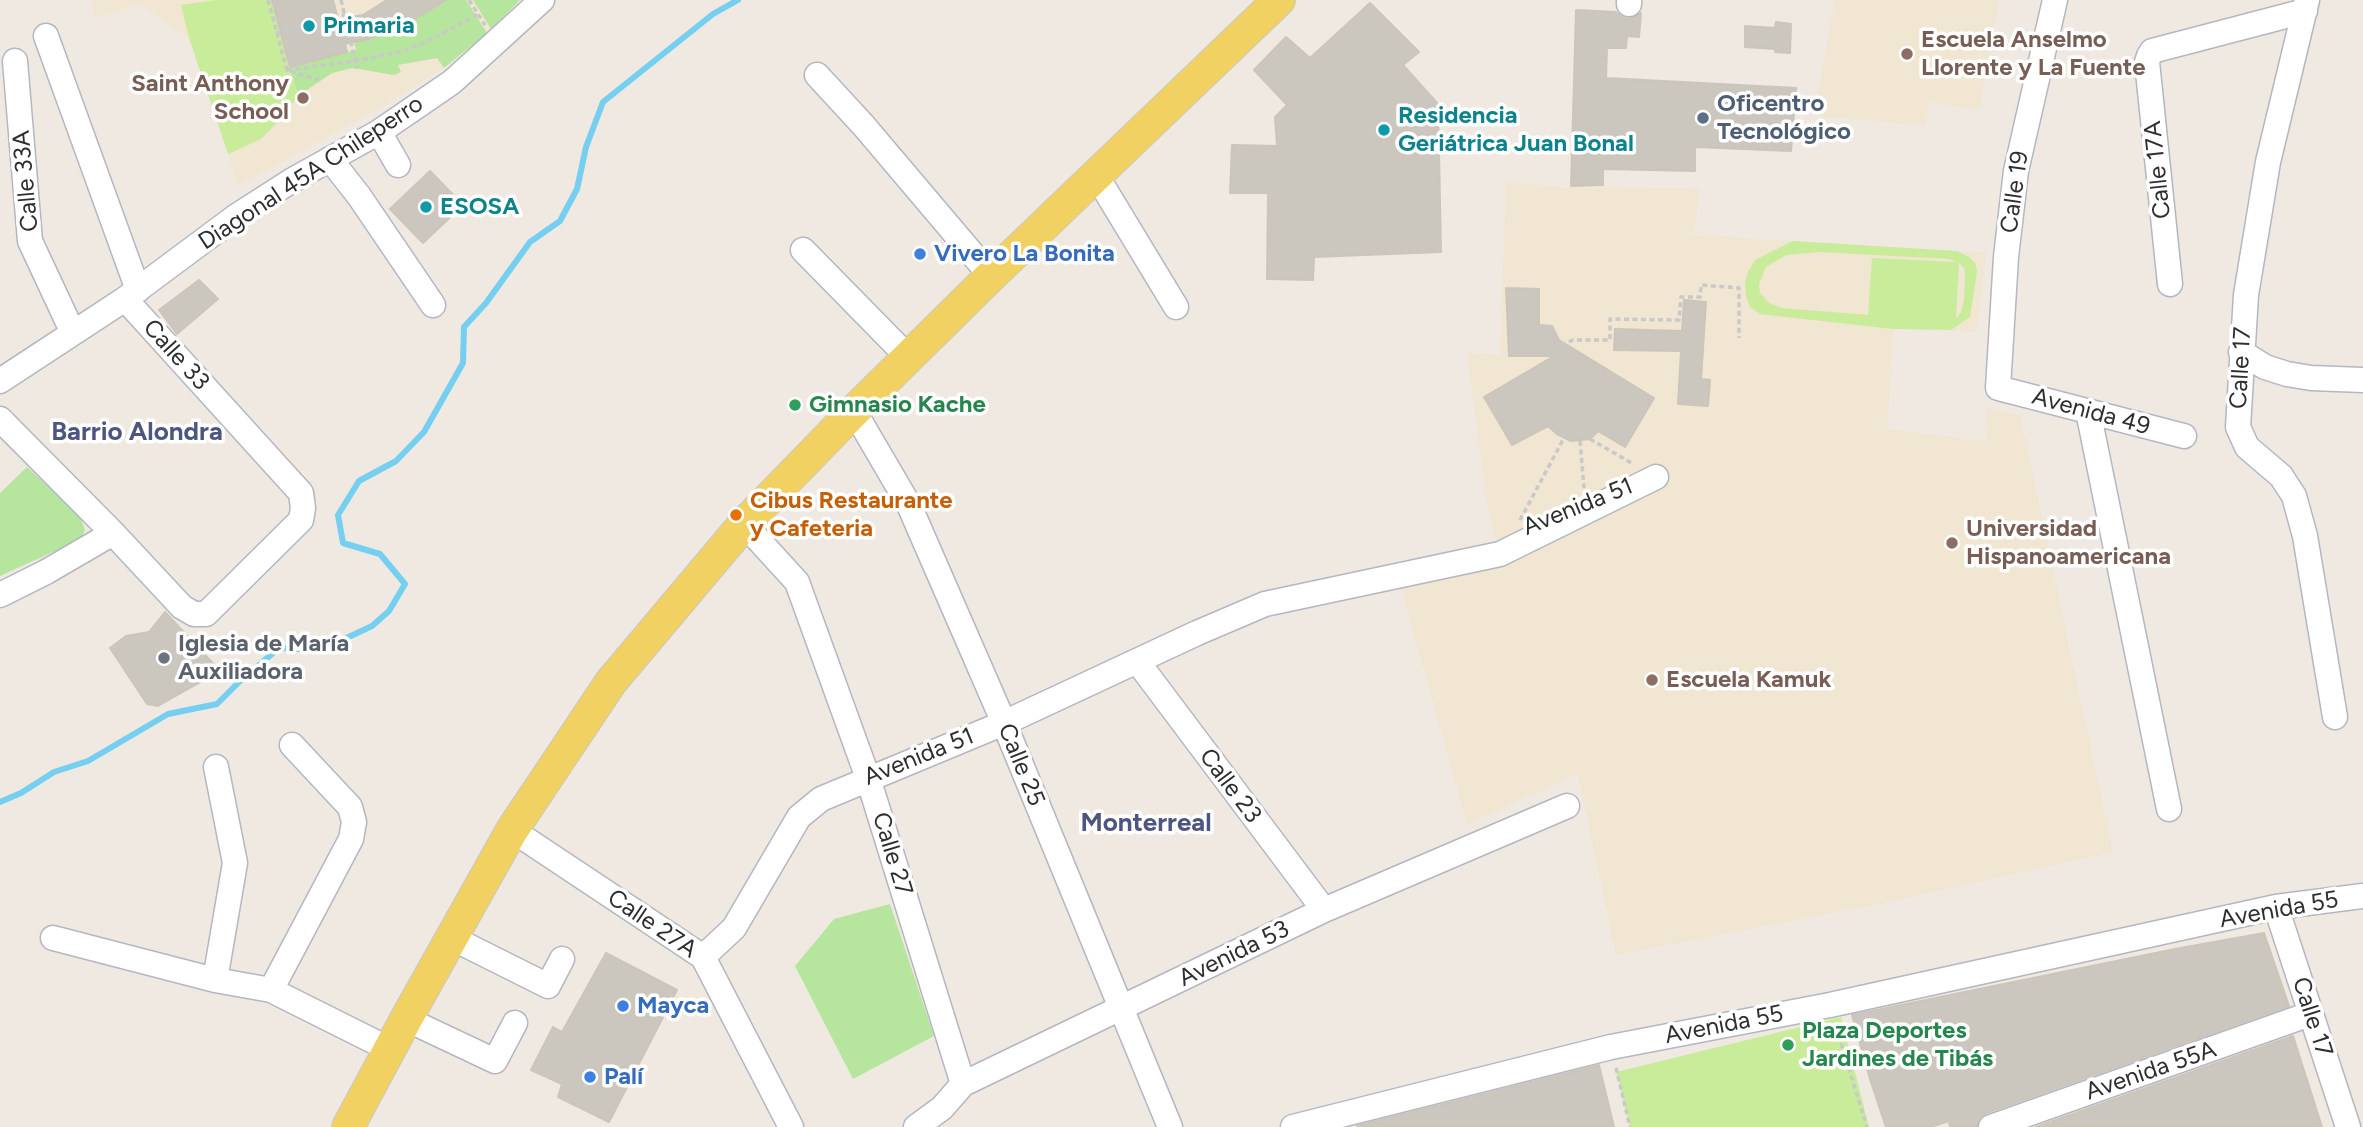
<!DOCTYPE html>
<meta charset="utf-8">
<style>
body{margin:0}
canvas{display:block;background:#efe9e1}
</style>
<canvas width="2363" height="1127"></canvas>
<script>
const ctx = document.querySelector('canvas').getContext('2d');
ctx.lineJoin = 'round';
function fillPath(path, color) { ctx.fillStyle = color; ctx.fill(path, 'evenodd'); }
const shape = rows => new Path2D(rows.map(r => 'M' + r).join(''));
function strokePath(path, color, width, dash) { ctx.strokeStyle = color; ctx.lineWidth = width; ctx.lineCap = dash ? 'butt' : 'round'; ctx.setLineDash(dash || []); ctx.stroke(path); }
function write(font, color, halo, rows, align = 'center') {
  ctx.font = font + ' Figtree,sans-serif'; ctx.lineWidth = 7; ctx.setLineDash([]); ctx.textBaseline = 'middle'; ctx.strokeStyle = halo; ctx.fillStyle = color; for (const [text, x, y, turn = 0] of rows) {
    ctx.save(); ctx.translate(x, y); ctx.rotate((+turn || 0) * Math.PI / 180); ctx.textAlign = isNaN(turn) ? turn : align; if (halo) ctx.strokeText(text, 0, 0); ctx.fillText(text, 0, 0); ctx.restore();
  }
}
const education = shape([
 [92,0,520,0,489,31,444,68,383,106,238,186,213,104,189,38,140,4,95,18],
 [1835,0,1999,0,1979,110,1929,102,1926,125,1814,116],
 [1506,182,1569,188,1699,189,1694,235,1986,253,1977,331,1893,329,1887,429,1987,442,1986,409,2020,415,2113,852,1884,903,1616,955,1578,774,1467,824,1401,587,1500,554,1488,510,1467,353,1500,355]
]);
const green = shape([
 [446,0,466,0,487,33,444,68,437,58,398,65,401,72,394,75,352,68,332,73,298,96,290,67,356,50,354,42,372,38,394,24,398,29],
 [473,0,520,0,491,29],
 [27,467,80,516,85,530,82,537,77,541,0,576,0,493],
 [890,904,934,1036,853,1079,795,966,834,919]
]);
const pitch = shape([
 [216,0,272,0,298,96,278,122,261,139,228,154,189,38,181,5],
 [1793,241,1957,251,1969,257,1975,263,1977,271,1970,317,1951,330,1893,329,1760,314,1750,307,1746,296,1745,283,1748,272,1755,260],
 [1820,252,1949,259,1956,262,1872,258,1868,315,1782,308,1769,303,1760,293,1759,284,1766,267,1786,255],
 [1959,263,1964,268,1965,274,1964,300,1961,312,1956,319],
 [1841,1017,1869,1127,1630,1127,1616,1072]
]);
const stream = shape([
 [0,802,21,793,54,772,88,761,168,714,217,704,240,681,279,648,321,650,372,626,389,611,405,584,380,554,343,543,338,515,359,481,396,461,424,432,463,363,464,327,486,303,530,242,560,221,577,189,586,147,603,102,713,14,738,0]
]);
const building = shape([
 [272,0,333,0,338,19,363,15,387,0,446,0,397,30,394,24,372,38,345,44,347,52,290,67,272,0],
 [1370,3,1419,52,1403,65,1438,104,1441,252,1314,257,1313,280,1267,279,1268,193,1230,193,1232,145,1277,146,1275,117,1287,105,1254,70,1286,37,1310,58,1370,3],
 [1576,10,1616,12,1622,17,1628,19,1641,13,1639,37,1627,36,1626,48,1607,48,1606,78,1796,88,1791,151,1695,147,1695,171,1603,169,1603,185,1571,186,1576,10],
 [1776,22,1791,24,1790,53,1775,52,1775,49,1745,47,1745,26,1775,28,1776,22],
 [430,171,463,205,423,243,390,209,430,171],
 [199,280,218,299,177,334,159,310,199,280],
 [1506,288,1539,289,1539,325,1552,326,1559,340,1654,398,1625,447,1598,431,1590,439,1571,441,1557,434,1548,426,1512,445,1484,397,1554,356,1509,356,1506,288],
 [1684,300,1706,302,1701,379,1710,380,1708,406,1678,404,1681,351,1614,350,1615,329,1682,331,1684,300],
 [165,612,220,671,158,706,147,704,110,648,126,636,149,632,165,612],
 [2264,933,2289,1006,1986,1113,1979,1118,1977,1127,1950,1127,1949,1121,1931,1127,1886,1127,1870,1079,1852,1015,2175,949,2264,933],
 [606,953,677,990,609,1122,558,1097,562,1084,531,1070,553,1027,562,1032,606,953],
 [2293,1036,2322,1127,2036,1127,2293,1036],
 [1599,1065,1614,1127,1357,1127,1357,1126,1599,1065]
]);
const path = shape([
 [268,0,287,70,319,80],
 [341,0,357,68],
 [469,0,485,25],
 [276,33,345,15],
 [287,70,355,61,404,51,436,37,478,14],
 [1561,345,1573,340,1610,340,1610,319,1679,320,1681,297,1700,297,1701,285,1739,288,1739,338],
 [1590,439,1633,464],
 [1580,441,1584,488],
 [1520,520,1564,438],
 [1836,1027,1867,1127],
 [1616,1068,1630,1127]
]);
const minor = shape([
 [2055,0,2016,171,2006,257,1998,388,2184,436],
 [2307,0,2268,162,2246,295,2238,427,2247,447,2281,476,2294,496,2305,536,2335,717],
 [1629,4,1629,0],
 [46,36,138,290],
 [15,61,30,241,73,333],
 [817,75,864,126,991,276],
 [379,132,398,165],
 [330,159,359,196,433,305],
 [1096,175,1176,307],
 [803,250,909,358],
 [2170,284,2147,62,2149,56,2152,51,2305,11],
 [2241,352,2265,367,2287,374,2311,378,2363,380],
 [0,381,125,299,238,215,291,181,379,132,452,82,542,0],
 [854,411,909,505,1004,723,1170,1127],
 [2088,411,2169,809],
 [0,419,113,533,182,607,194,614,206,614,301,520,303,508,301,493,125,299],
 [744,524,797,582,868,778,963,1084],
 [0,595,46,572,113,533],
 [1137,661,1324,910],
 [512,830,703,957,791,1127],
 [2276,907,2348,1127],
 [53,938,215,980,271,990,389,1049],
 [452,938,548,986,562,959],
 [703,957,734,928,799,817,821,799,1004,723,1197,633,1265,604,1500,554,1656,477],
 [215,980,235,863,216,767],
 [271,990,351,839,354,822,350,807,292,745],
 [406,1019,495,1061,515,1023],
 [916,1127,942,1108,963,1084,1324,910,1567,806],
 [1293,1127,1611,1047,1830,1005,2276,907,2363,896],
 [1991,1127,2310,1014]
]);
const major = shape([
 [348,1127,406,1019,512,830,611,682,744,524,854,411,991,276,1279,0]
]);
const markers = [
 [309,26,7,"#0f9aa8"],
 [1907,54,7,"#8d6e63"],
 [303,98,7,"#8d6e63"],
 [1703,118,7,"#5c6f8a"],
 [1384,130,7,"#0f9aa8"],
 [426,207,7,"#0f9aa8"],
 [920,254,7,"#3f7fe0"],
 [795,405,7,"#2e9e5b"],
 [736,515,7,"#e8710a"],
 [1952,543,7,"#8d6e63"],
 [164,658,7,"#6b7280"],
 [1652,680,7,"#8d6e63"],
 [623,1006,7,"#3f7fe0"],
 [1788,1045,7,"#2e9e5b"],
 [590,1077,7,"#3f7fe0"]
];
const cultureNames = [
 ["Primaria",323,26],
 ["Residencia",1398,116],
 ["Geriátrica Juan Bonal",1398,144],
 ["ESOSA",440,207]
];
const educationNames = [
 ["Escuela Anselmo",1921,40],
 ["Llorente y La Fuente",1921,68],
 ["Saint Anthony",289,84,"right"],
 ["School",289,112,"right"],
 ["Universidad",1966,529],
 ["Hispanoamericana",1966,557],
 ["Escuela Kamuk",1666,680]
];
const serviceNames = [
 ["Oficentro",1717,104],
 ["Tecnológico",1717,132]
];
const streetNames = [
 ["Calle 17A",2158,170,-96],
 ["Diagonal 45A Chileperro",311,173,-33],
 ["Calle 33A",26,181,-95],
 ["Calle 19",2015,192,-82],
 ["Calle 33",176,355,48],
 ["Calle 17",2241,368,-87],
 ["Avenida 49",2091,412,15],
 ["Avenida 51",1578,507,-22],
 ["Avenida 51",919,757,-22],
 ["Calle 25",1021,765,68],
 ["Calle 23",1230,786,53],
 ["Calle 27",892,854,73],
 ["Avenida 55",2279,910,-10],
 ["Calle 27A",652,924,34],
 ["Avenida 53",1234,954,-26],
 ["Calle 17",2312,1017,72],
 ["Avenida 55",1724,1025,-11],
 ["Avenida 55A",2151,1071,-19]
];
const shopNames = [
 ["Vivero La Bonita",934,254],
 ["Mayca",637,1006],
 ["Palí",604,1077]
];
const leisureNames = [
 ["Gimnasio Kache",809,405],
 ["Plaza Deportes",1802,1031],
 ["Jardines de Tibás",1802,1059]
];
const foodNames = [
 ["Cibus Restaurante",750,501],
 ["y Cafeteria",750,529]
];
const worshipNames = [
 ["Iglesia de María",178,644],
 ["Auxiliadora",178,672]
];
const neighbourhoodNames = [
 ["Barrio Alondra",137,432],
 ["Monterreal",1146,823]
];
fillPath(education, '#f0e6d1');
fillPath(green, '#b6e59e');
fillPath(pitch, '#c9ec9a');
strokePath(stream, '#75cff0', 6);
fillPath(building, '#cbc7bf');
strokePath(building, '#cbc5ba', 2);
strokePath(minor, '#b4b7c1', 27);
strokePath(major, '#c9c9c9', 34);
strokePath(path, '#c9c9c9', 3.5, [5, 3.5]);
strokePath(minor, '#fff', 24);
strokePath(major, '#f2d163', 32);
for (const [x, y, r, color] of markers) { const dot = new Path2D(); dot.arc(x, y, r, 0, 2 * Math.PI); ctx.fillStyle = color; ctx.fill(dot); strokePath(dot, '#fff', 2.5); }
write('bold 24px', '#0d838f', '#fff', cultureNames, 'left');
write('bold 24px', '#785e54', '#fff', educationNames, 'left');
write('bold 24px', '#4e5e75', '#fff', serviceNames, 'left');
write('24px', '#2e2e2e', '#fff', streetNames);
write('bold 24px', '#366cbe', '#fff', shopNames, 'left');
write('bold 24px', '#27864d', '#fff', leisureNames, 'left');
write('bold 24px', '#c56008', '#fff', foodNames, 'left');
write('bold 24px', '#5b616d', '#fff', worshipNames, 'left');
write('bold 26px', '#4d5680', '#fff', neighbourhoodNames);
</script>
